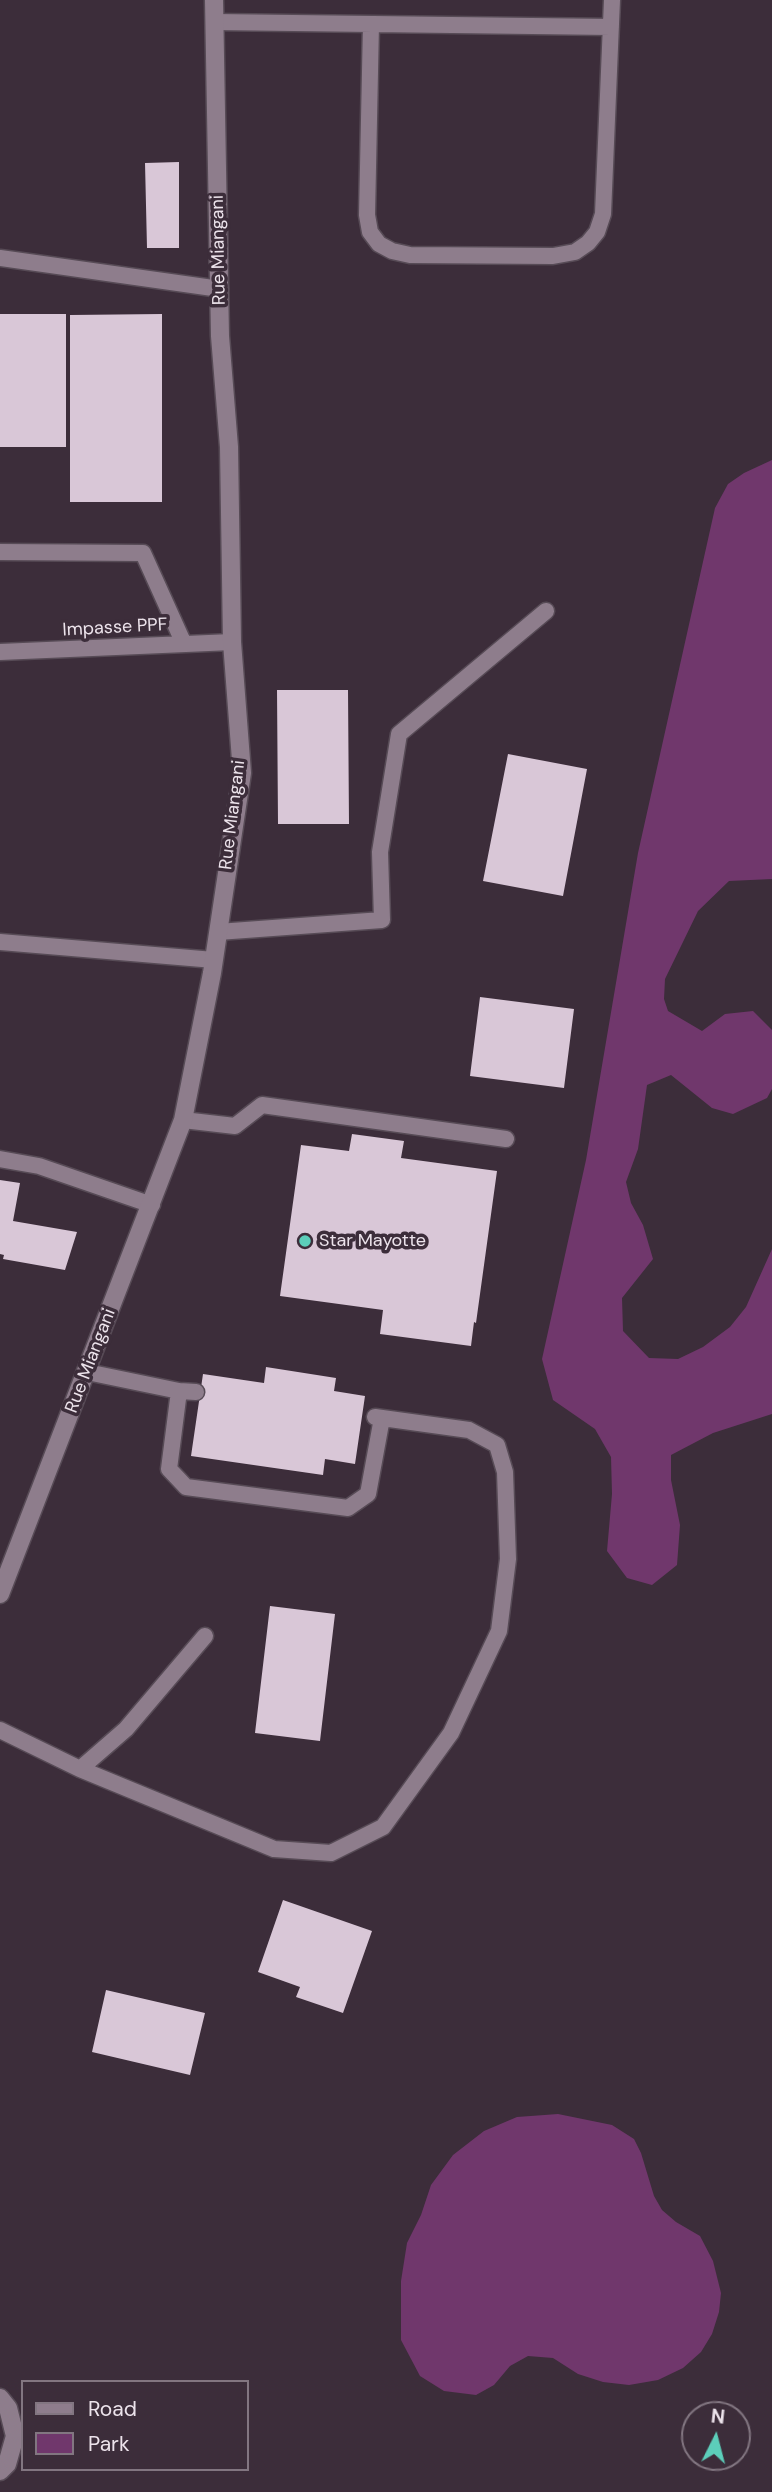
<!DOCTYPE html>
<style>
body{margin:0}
#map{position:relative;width:772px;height:2492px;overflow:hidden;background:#3c2d3a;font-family:"DM Sans",sans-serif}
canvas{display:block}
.legend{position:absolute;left:21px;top:2380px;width:228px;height:91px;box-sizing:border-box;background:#3c2d3a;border:2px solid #827681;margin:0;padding:9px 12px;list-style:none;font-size:21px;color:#ece3eb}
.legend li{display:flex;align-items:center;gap:14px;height:35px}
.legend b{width:35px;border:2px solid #827681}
.north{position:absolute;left:681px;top:2401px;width:70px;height:70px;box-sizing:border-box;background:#3c2d3a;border:2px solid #827681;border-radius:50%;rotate:6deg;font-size:19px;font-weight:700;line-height:28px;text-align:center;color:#ece3eb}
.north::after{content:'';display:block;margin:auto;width:24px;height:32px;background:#5cceba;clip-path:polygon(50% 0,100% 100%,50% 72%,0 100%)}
</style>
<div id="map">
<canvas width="772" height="2492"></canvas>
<ul class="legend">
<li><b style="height:9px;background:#8e7d8c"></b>Road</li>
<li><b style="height:19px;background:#70376c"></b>Park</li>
</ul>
<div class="north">N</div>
</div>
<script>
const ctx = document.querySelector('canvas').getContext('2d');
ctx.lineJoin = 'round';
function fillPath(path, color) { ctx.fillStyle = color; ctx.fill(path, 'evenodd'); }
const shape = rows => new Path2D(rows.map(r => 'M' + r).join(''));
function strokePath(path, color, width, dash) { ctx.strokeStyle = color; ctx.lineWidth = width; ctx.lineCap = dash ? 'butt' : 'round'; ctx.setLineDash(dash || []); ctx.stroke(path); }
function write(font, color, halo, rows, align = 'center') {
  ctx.font = font + ' "DM Sans",sans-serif'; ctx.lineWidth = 7; ctx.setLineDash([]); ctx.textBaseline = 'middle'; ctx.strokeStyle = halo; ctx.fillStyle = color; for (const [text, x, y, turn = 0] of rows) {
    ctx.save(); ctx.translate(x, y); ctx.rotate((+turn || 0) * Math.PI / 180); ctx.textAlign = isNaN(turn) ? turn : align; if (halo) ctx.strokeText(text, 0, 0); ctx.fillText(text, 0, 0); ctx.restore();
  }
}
const green = shape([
 [772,460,772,879,729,881,698,911,665,979,664,999,668,1011,702,1031,725,1014,753,1011,772,1030,772,1089,767,1098,733,1114,712,1108,671,1075,647,1085,638,1149,626,1182,631,1203,643,1225,653,1259,622,1298,623,1331,649,1358,678,1359,703,1347,730,1327,746,1307,772,1249,772,1414,713,1433,671,1455,671,1480,680,1525,677,1565,652,1585,627,1578,607,1551,612,1494,611,1457,595,1429,553,1400,542,1359,586,1160,638,853,715,508,728,484,744,473],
 [558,2114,612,2125,634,2139,641,2153,654,2196,662,2210,676,2222,700,2236,713,2261,721,2293,719,2312,712,2334,701,2352,683,2368,658,2380,629,2385,603,2382,578,2374,553,2358,528,2356,510,2366,494,2385,476,2395,444,2391,420,2376,401,2340,401,2281,407,2243,421,2215,431,2185,453,2155,484,2131,517,2117]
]);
const building = shape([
 [179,162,179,248,147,248,145,163],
 [0,314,66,314,66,447,0,447],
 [162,314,162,502,70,502,70,315],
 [277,690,348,690,349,824,278,824],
 [508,754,587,769,563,896,483,881],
 [480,997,574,1009,564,1088,470,1076],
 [352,1134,404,1141,401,1158,497,1171,476,1323,474,1322,471,1346,380,1334,383,1310,280,1296,301,1145,349,1151],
 [0,1180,20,1183,13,1221,77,1232,65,1270,3,1259,4,1255,0,1254],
 [266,1367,336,1378,334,1391,365,1396,355,1464,325,1459,323,1475,191,1456,203,1374,264,1383],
 [270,1606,335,1614,320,1741,255,1733],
 [283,1900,372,1931,343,2013,296,1997,300,1987,258,1972],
 [106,1990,205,2013,190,2075,92,2052]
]);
const service = shape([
 [214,22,611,27],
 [371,24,367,215,370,232,379,244,392,251,410,255,553,256,575,252,588,243,597,232,603,214,612,0],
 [0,258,220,289],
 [0,552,143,553,184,644],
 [0,652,232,642],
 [218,932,382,920,380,852,399,734,546,611],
 [0,942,214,960],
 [183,1120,235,1126,262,1105,506,1139],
 [0,1159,39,1166,152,1205],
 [87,1372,179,1391,196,1392],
 [179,1391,169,1469,186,1487,348,1508,368,1494,382,1418],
 [0,1730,80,1769,274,1849,331,1853,383,1827,451,1733,499,1631,508,1559,505,1472,497,1445,469,1430,375,1417],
 [80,1769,126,1729,205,1636]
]);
const minor = shape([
 [0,1594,183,1120,212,973,242,773,232,642,229,447,220,336,214,0],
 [0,2398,8,2408,15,2436,7,2464,0,2471]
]);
const markers = [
 [305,1241,7,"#5cceba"]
];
const streetNames = [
 ["Rue Miangani",219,250,-91],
 ["Impasse PPF",115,628,-3],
 ["Rue Miangani",233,815,-83],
 ["Rue Miangani",91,1361,-69]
];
const poiNames = [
 ["Star Mayotte",319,1241]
];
fillPath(green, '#70376c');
fillPath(building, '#d9c7d7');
strokePath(service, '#574b56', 19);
strokePath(minor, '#574b56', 21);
strokePath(service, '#8e7d8c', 16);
strokePath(minor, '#8e7d8c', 18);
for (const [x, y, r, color] of markers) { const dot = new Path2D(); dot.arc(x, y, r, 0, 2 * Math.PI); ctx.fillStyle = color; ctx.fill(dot); strokePath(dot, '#3c2d3a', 2.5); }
write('18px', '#ece3eb', '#3c2d3a', streetNames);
write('18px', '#ece3eb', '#3c2d3a', poiNames, 'left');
</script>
